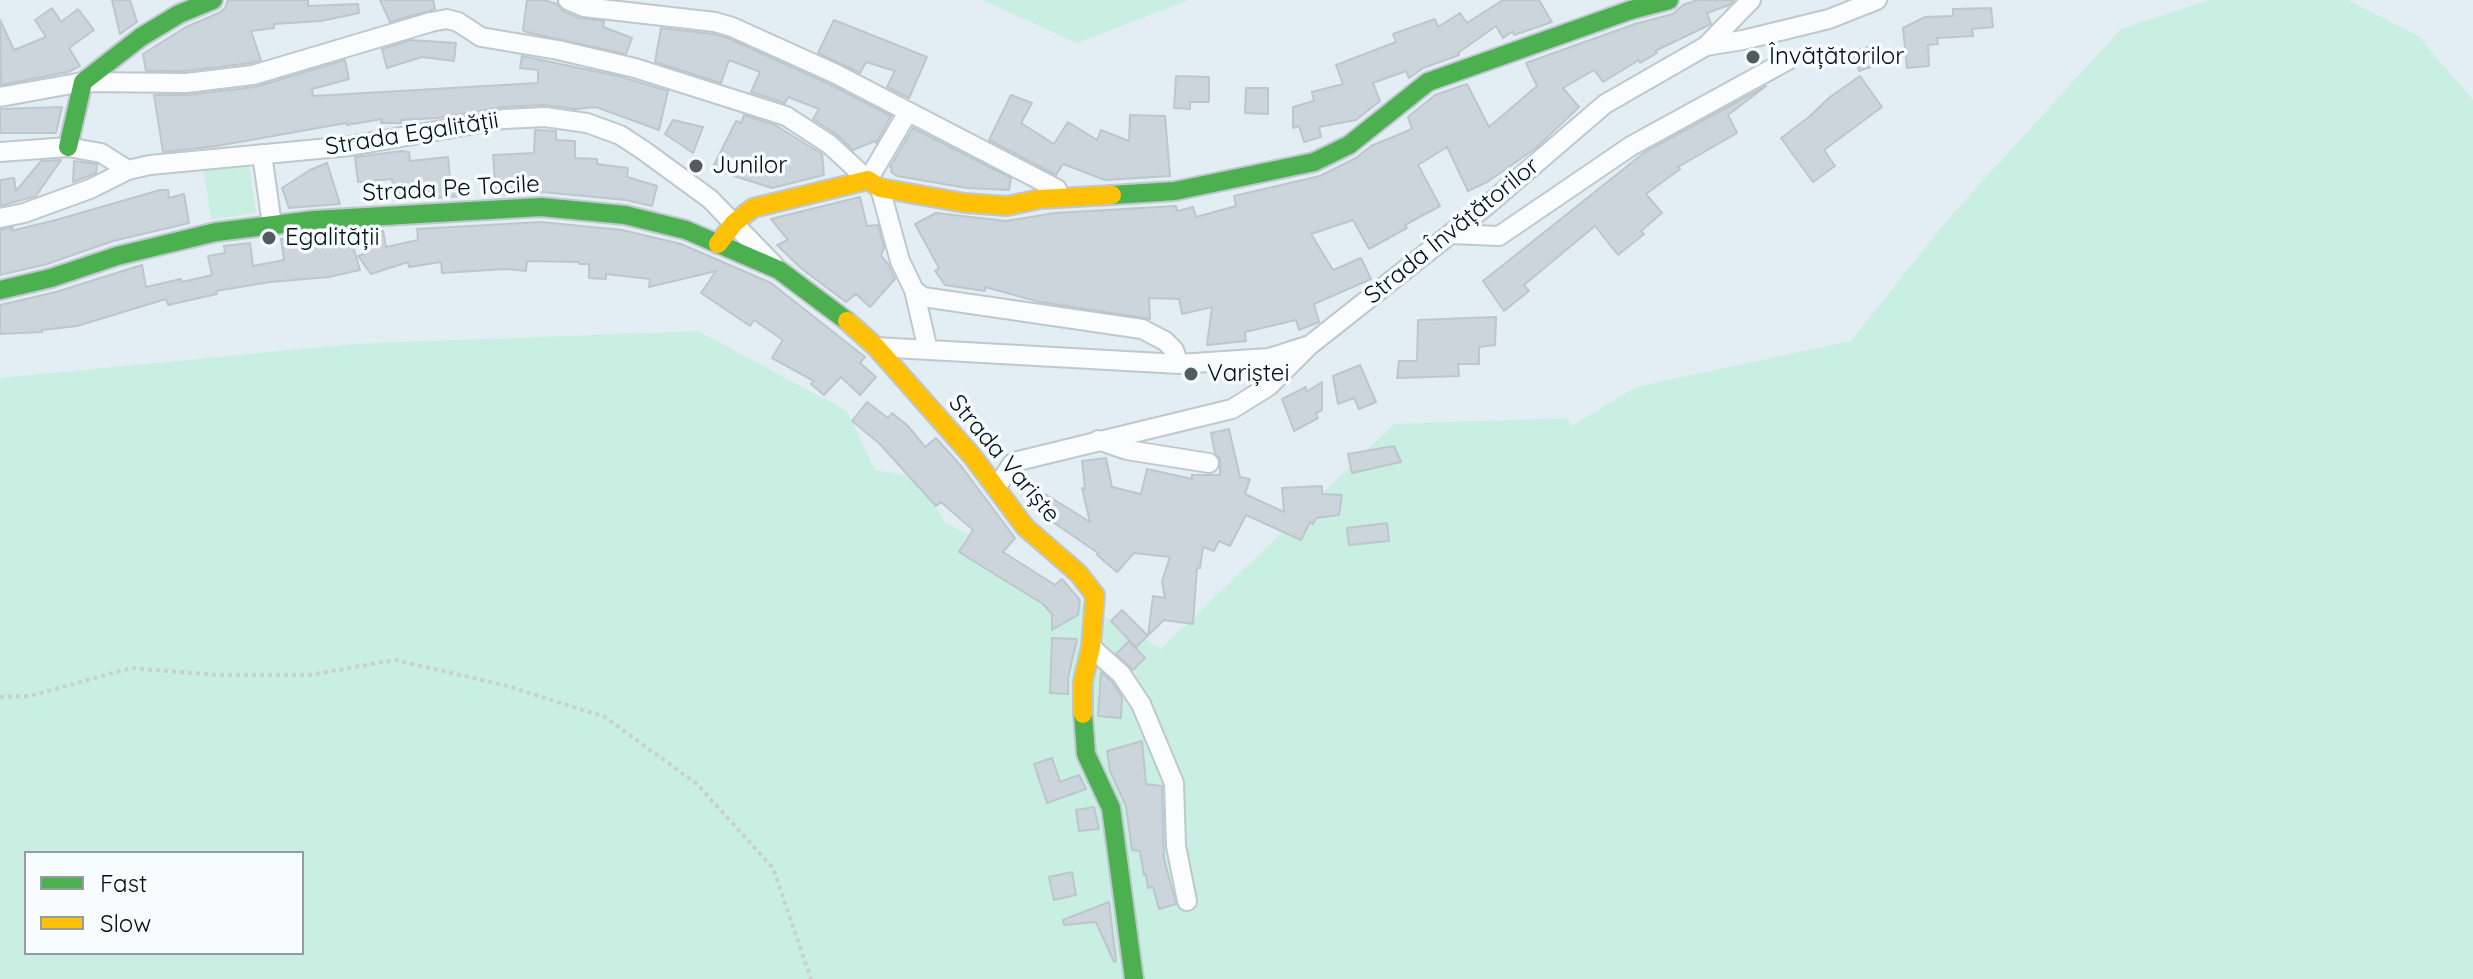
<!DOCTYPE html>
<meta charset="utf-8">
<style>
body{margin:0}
#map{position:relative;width:2473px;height:979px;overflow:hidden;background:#e2eef4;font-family:Quicksand,sans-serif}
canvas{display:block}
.legend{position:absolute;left:24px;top:851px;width:280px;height:104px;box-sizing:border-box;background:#f6fcff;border:2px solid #959ca0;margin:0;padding:10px 14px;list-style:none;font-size:24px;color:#040d11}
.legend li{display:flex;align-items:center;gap:16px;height:40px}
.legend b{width:40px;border:2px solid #959ca0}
</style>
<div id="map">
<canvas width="2473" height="979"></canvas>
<ul class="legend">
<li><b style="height:10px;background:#4caf50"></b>Fast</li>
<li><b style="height:10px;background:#ffc107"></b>Slow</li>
</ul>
</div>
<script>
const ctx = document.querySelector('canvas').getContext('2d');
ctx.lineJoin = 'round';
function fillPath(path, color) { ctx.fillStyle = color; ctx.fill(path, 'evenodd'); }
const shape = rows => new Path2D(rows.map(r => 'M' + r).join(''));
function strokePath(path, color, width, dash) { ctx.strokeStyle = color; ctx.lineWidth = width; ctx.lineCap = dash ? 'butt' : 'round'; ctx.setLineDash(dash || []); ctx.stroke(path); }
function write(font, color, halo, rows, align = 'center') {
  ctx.font = font + ' Quicksand,sans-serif'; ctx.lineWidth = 7; ctx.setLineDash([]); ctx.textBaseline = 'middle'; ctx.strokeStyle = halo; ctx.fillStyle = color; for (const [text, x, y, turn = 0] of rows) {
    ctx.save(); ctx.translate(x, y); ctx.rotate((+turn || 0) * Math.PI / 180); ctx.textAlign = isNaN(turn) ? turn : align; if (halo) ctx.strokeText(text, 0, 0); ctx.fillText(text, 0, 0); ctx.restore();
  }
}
const green = shape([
 [982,0,1189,0,1077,43],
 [2209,0,2348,0,2418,36,2473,100,2473,979,0,979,0,378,354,344,698,331,847,411,875,470,918,477,944,521,1161,649,1394,424,1567,418,1572,426,1636,387,1851,341,1948,219,2121,29],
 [26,853,302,853,302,953,26,953],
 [249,165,256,213,211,219,204,171]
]);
const building = shape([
 [112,0,130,0,137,22,120,34,112,0],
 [228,0,308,0,308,6,358,4,359,13,321,21,274,24,274,28,251,31,261,60,251,63,185,71,146,71,143,54,186,27,219,13,225,8,228,0],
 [380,0,433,0,435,9,390,22,380,0],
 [527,0,544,0,557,4,563,11,579,18,604,21,603,27,632,38,626,54,526,32,523,30,527,0],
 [1503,0,1539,0,1552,22,1514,35,1513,31,1503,38,1496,26,1458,53,1459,55,1423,68,1409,78,1406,71,1373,83,1380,101,1356,120,1319,127,1321,137,1304,142,1299,126,1293,128,1293,107,1314,101,1312,92,1343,84,1336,65,1396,42,1393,34,1435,19,1438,27,1460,13,1467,23,1503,0],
 [1697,0,1734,0,1729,5,1707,13,1711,24,1655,51,1657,53,1640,63,1639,60,1603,82,1594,70,1563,88,1579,107,1536,148,1487,182,1468,191,1447,147,1418,165,1440,206,1405,225,1407,228,1369,249,1353,220,1311,234,1333,270,1361,258,1371,279,1314,304,1319,322,1299,330,1296,320,1245,332,1246,341,1207,345,1212,307,1182,314,1179,299,1149,298,1150,319,1040,302,985,287,985,291,945,285,935,271,939,268,915,224,936,213,1006,221,1055,213,1176,206,1177,211,1193,207,1196,217,1236,206,1234,196,1320,176,1356,158,1371,146,1412,129,1408,117,1435,95,1467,84,1489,127,1537,86,1526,63,1635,24,1673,14,1683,5,1697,0],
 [52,8,61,22,78,9,94,30,69,48,80,66,68,72,1,85,0,20,14,50,46,37,35,20,52,8],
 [1991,8,1993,27,1972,29,1973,36,1937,38,1938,44,1928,45,1929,66,1907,68,1903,28,1925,17,1953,16,1953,9,1991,8],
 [834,20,927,57,909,98,887,87,895,71,866,62,860,73,818,53,834,20],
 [661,28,713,34,728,38,831,85,891,116,876,143,875,141,853,150,836,134,813,119,819,109,788,97,785,103,751,92,760,72,729,60,721,83,655,62,661,28],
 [411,40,456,43,454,61,422,57,387,68,382,49,411,40],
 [1868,47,1874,66,1859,71,1853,52,1868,47],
 [522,56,618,76,668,91,659,130,596,107,575,109,544,105,503,107,437,118,401,120,401,123,381,123,382,119,347,125,346,123,217,146,163,152,154,95,187,95,255,87,345,60,349,79,312,89,313,96,538,83,538,70,520,68,522,56],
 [1176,76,1209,77,1209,102,1190,102,1190,109,1174,108,1176,76],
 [1860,76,1882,107,1824,150,1835,166,1813,182,1781,138,1809,117,1830,97,1860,76],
 [1766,86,1728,115,1737,133,1678,167,1680,169,1646,194,1662,213,1641,231,1644,234,1618,255,1595,226,1524,285,1529,291,1504,311,1483,281,1645,152,1766,86],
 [1246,88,1268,88,1268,114,1245,113,1246,88],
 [1011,95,1032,103,1021,123,1054,144,1068,122,1097,140,1101,130,1129,141,1130,115,1165,116,1170,176,1105,180,1063,164,1056,175,989,140,1011,95],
 [62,107,56,133,0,133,0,109,62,107],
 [744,115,775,125,822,154,824,175,772,188,712,169,736,121,741,123,744,115],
 [673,120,703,127,693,153,665,134,673,120],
 [913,128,1011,178,1009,190,967,188,897,176,891,172,892,168,890,167,913,128],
 [535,130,556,131,556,140,575,141,575,158,597,159,597,164,628,168,627,177,657,186,652,206,626,200,542,192,496,195,493,155,534,153,535,130],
 [401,151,409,152,410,161,448,157,451,188,463,187,464,196,394,200,392,179,358,182,355,157,401,151],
 [61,160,36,196,0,206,0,180,14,178,16,191,41,161,61,160],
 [74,161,97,164,96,173,73,182,74,161],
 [327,163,340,204,289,208,282,188,310,170,327,163],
 [160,190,168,190,169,198,184,194,189,223,113,241,47,264,0,275,0,230,13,227,11,231,56,220,160,190],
 [860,197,867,226,878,225,884,248,881,256,888,264,895,279,870,307,856,294,846,302,802,269,777,245,788,240,771,219,860,197],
 [541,222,622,230,681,244,771,283,865,357,860,363,876,377,860,395,841,377,824,395,811,384,814,381,772,358,783,340,754,320,750,326,701,293,716,271,649,287,650,279,606,274,606,279,589,278,589,264,579,264,579,262,527,261,526,271,506,269,442,273,441,262,409,267,408,262,371,274,358,256,364,254,362,232,383,231,386,247,418,240,417,229,541,222],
 [349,233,360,270,329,277,270,282,216,291,217,294,168,305,166,299,77,326,42,330,42,332,0,334,0,305,56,292,142,265,146,287,181,279,182,282,212,275,208,256,225,253,224,246,250,243,253,266,284,260,281,239,349,233],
 [1496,317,1495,345,1479,347,1479,364,1458,364,1459,376,1397,378,1399,361,1417,361,1418,320,1496,317],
 [1360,365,1376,402,1359,409,1354,398,1338,404,1333,376,1360,365],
 [1322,382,1322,410,1316,413,1318,418,1294,431,1282,399,1306,387,1306,392,1322,382],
 [867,402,888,418,892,413,908,426,925,447,936,438,961,466,1015,538,1003,552,1055,585,1062,579,1080,600,1078,615,1052,630,1052,614,1043,604,959,552,973,530,941,502,936,506,879,443,852,421,867,402],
 [1229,429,1240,477,1250,479,1245,494,1284,512,1282,488,1322,486,1322,494,1342,495,1339,515,1316,518,1313,524,1310,522,1301,540,1246,515,1230,546,1219,541,1214,551,1203,547,1200,568,1197,568,1193,624,1164,620,1136,647,1111,621,1122,610,1148,636,1153,596,1165,598,1162,581,1170,557,1134,553,1117,572,1097,555,1098,553,1041,514,1039,506,1045,494,1090,522,1082,488,1085,489,1082,461,1106,458,1112,487,1141,494,1147,469,1192,479,1192,475,1220,475,1220,459,1215,453,1211,433,1229,429],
 [1394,446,1401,462,1352,473,1348,454,1394,446],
 [1387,523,1389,541,1349,545,1347,528,1387,523],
 [1052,638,1077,639,1068,678,1068,694,1050,693,1052,638],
 [1129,641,1145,658,1133,670,1116,654,1129,641],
 [1101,672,1112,682,1122,697,1121,718,1098,716,1101,672],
 [1142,741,1146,784,1162,786,1164,859,1176,904,1159,909,1153,887,1148,888,1146,874,1144,875,1140,851,1132,850,1126,806,1110,771,1107,751,1142,741],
 [1052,758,1060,782,1079,775,1086,789,1047,803,1034,764,1052,758],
 [1094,807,1099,829,1079,831,1076,810,1094,807],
 [1072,872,1076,895,1054,900,1049,877,1072,872],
 [1109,902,1116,961,1114,962,1096,922,1064,925,1063,920,1109,902]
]);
const path = shape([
 [0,697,30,696,131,668,217,675,309,675,395,660,504,685,605,717,697,784,773,868,811,979]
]);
const street = shape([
 [568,0,584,7,715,22,732,27,836,74,1057,189],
 [1706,46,1743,40,1829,19,1877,0],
 [0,97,83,82,186,83,253,75,431,22,447,19,458,22,481,37,558,50,635,68,786,116,829,144,868,180,908,112],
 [0,152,68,147,101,153,128,170],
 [262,154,272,225],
 [880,188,900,261,914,290,923,297,1142,329,1165,341,1174,350,1179,364],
 [0,218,24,213,90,189,128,170,150,165,350,146,504,119,545,117,587,123,620,135,643,150,710,199,774,265],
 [1451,234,1499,236,1631,146,1788,60],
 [914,290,928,350],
 [876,347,1179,364,1269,358,1310,345,1491,202,1605,104,1706,46,1751,0],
 [1098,440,1127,450,1209,463],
 [996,488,1012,464,1018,461,1232,409,1269,386,1308,347],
 [1091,647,1121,674,1141,704,1174,783,1176,846,1187,901]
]);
const fast = shape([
 [68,147,83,82,141,37,179,14,213,0],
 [1112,195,1175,191,1314,162,1349,145,1428,82,1631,10,1669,0],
 [0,290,51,278,117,256,216,232,314,220,541,207,625,215,686,230,779,270,847,321],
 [1083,714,1086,754,1111,808,1134,979]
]);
const slow = shape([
 [718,244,734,223,753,208,868,180,880,188,965,203,1007,206,1040,199,1112,195],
 [847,321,876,347,973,457,1025,527,1078,573,1095,595,1091,647,1083,681,1083,714]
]);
const markers = [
 [1753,57,8,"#525c60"],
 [696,166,8,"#525c60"],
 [269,238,8,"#525c60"],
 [1191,374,8,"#525c60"]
];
const poiNames = [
 ["Învățătorilor",1769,57],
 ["Junilor",712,166],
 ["Egalității",285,238],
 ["Variștei",1207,374]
];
const streetNames = [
 ["Strada Egalității",412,134,-9],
 ["Strada Pe Tocile",451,189,-3],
 ["Strada Învățătorilor",1452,231,-39],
 ["Strada Variște",1004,459,50]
];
fillPath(green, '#c8efe1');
fillPath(building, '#cdd5dc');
strokePath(building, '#bdc6cc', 2);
strokePath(street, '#bec8ce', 22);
strokePath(fast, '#bec8ce', 22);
strokePath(slow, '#bec8ce', 22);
strokePath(path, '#cacfd0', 4, [4, 4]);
strokePath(street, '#fbfcfd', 18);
strokePath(fast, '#4caf50', 18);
strokePath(slow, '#ffc107', 18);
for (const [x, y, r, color] of markers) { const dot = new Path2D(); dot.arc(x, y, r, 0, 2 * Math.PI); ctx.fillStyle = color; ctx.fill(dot); strokePath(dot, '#f6fcff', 3); }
write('24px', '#040d11', '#f6fcff', poiNames, 'left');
write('24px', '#040d11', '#f6fcff', streetNames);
</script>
